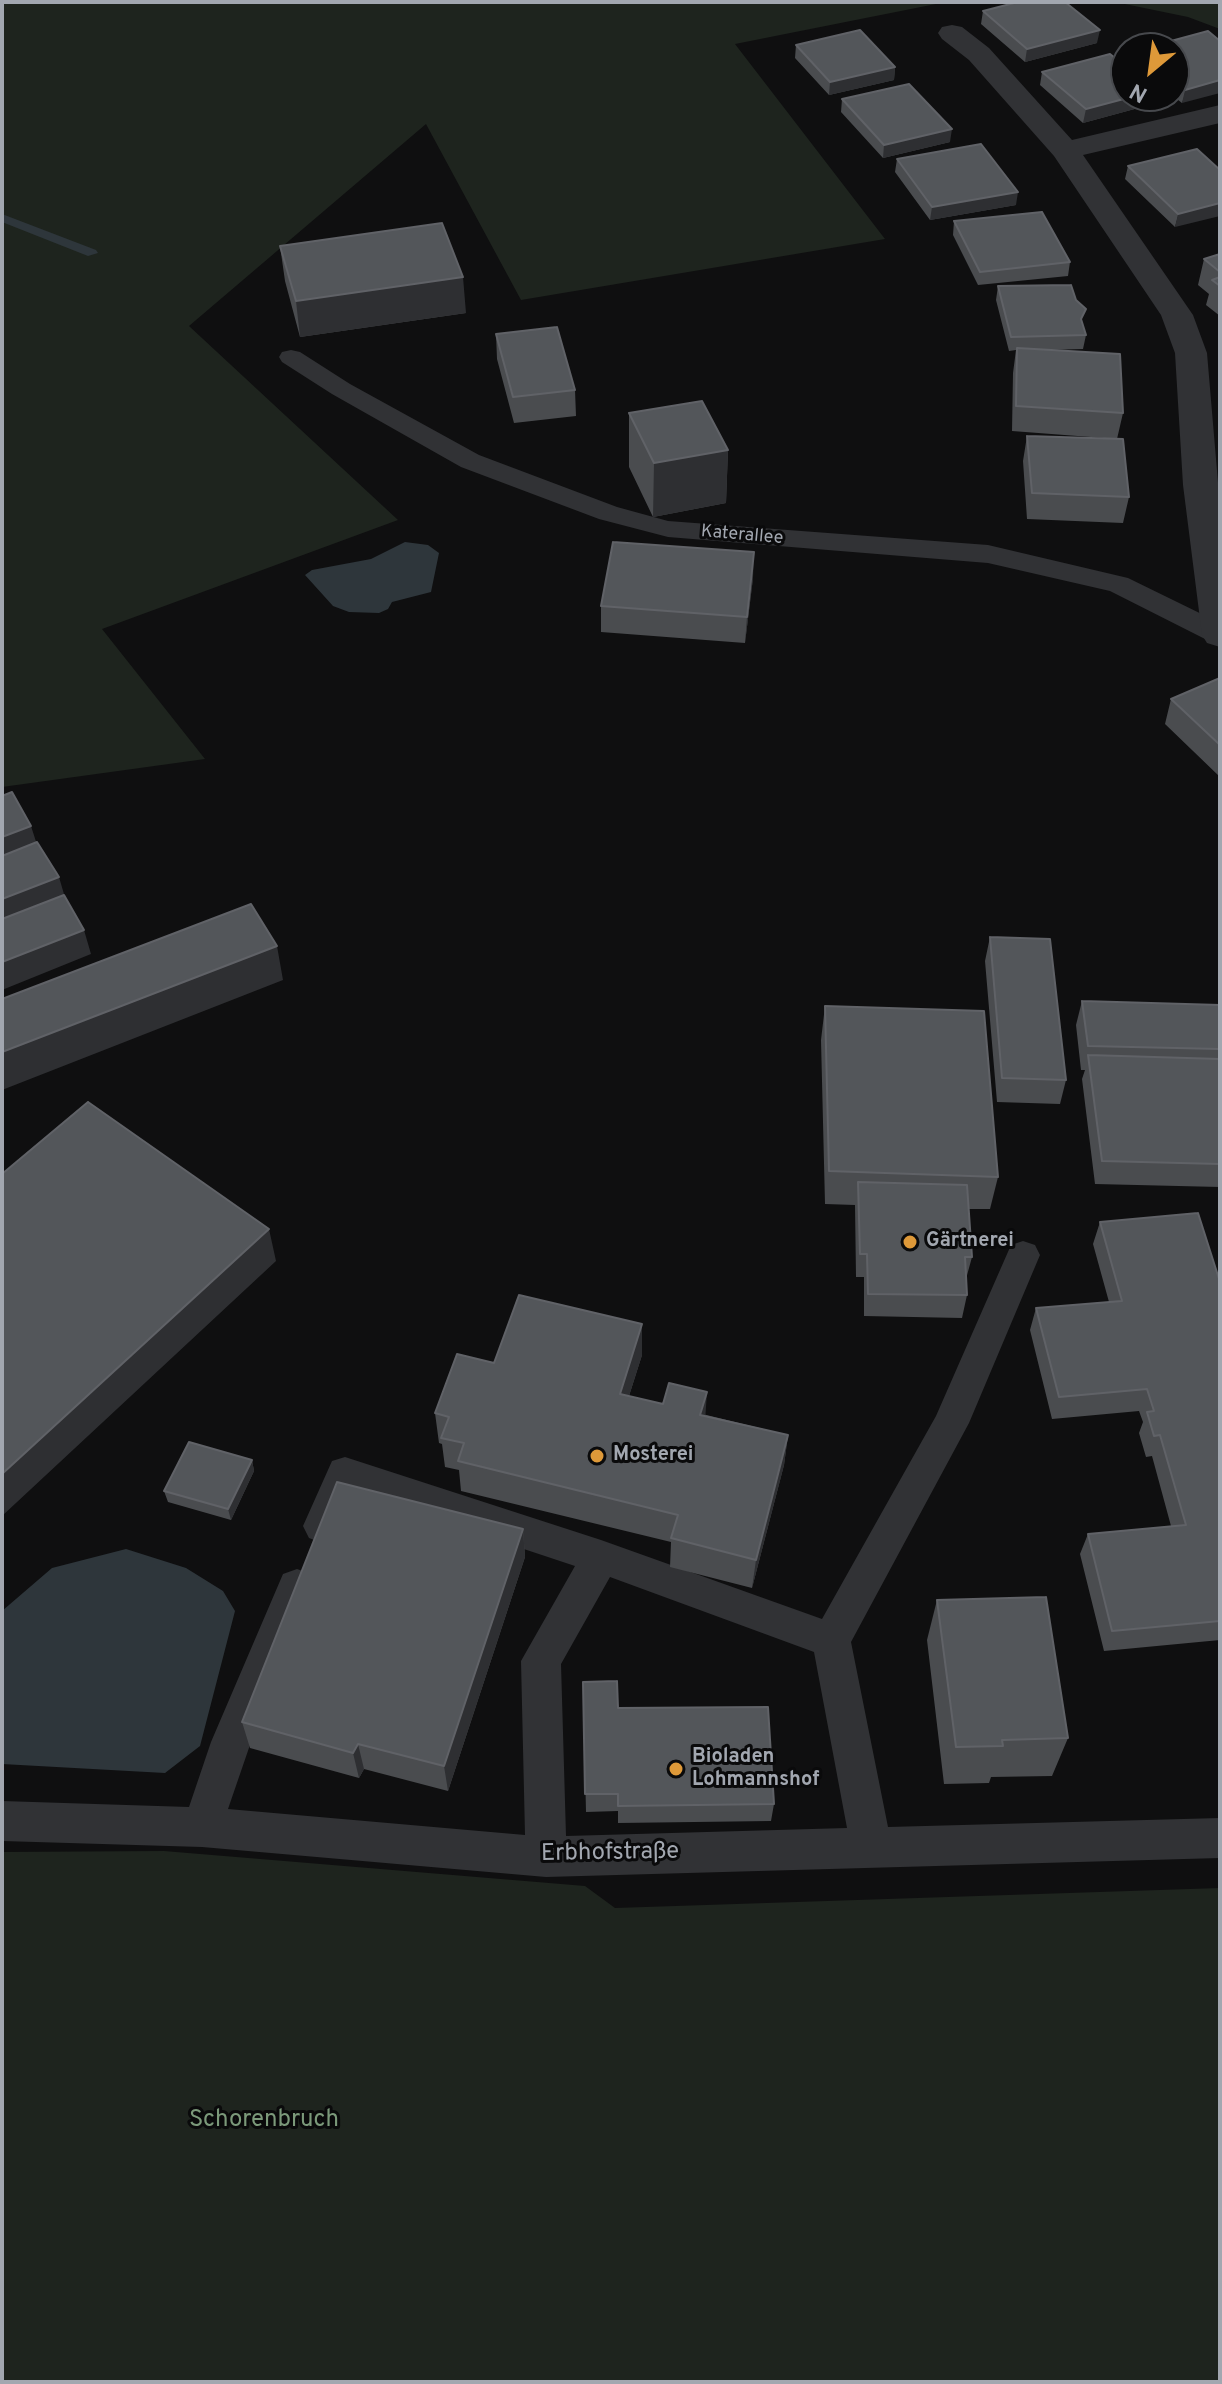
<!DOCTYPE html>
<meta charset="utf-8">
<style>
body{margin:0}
#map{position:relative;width:1222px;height:2384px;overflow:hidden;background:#0f0f10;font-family:Overpass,sans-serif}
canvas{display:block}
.frame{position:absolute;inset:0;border:4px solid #a2a7b0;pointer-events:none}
.north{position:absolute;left:1110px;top:32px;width:80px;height:80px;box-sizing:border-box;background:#0a0a0b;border:2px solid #47494d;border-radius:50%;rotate:209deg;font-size:22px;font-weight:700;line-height:32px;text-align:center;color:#a2a7b0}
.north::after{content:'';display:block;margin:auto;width:28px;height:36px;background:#de9939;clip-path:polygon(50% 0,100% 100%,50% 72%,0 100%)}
</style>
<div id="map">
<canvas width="1222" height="2384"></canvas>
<div class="frame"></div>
<div class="north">N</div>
</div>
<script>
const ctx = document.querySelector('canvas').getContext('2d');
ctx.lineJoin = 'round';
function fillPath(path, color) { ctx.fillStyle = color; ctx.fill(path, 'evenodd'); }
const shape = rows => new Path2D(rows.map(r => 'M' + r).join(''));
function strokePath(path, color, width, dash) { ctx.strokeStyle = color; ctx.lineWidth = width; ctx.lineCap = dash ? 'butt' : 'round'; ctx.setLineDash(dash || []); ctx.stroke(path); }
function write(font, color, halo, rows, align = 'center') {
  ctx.font = font + ' Overpass,sans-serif'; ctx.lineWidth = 6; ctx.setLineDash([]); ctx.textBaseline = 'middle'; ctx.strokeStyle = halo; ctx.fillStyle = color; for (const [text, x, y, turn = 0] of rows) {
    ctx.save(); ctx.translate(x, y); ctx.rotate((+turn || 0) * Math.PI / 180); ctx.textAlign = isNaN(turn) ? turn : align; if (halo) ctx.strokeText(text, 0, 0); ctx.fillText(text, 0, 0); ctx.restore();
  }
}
const green = shape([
 [2,2,946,2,735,44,885,239,521,300,426,124,189,326,398,520,102,629,205,759,2,787],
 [1115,2,1220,2,1220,29,1188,17],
 [164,1851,585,1886,615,1908,1220,1888,1220,2382,2,2382,2,1852]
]);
const water = shape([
 [405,542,428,545,439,553,431,592,392,602,388,609,379,613,349,612,333,606,305,575,312,570,371,559],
 [126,1549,186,1568,223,1591,235,1611,200,1746,165,1773,2,1764,2,1611,52,1568]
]);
const stream = shape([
 [2,214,96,250,98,253,88,256,2,222,2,214]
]);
const lane = shape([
 [291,350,300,352,350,384,479,455,617,507,668,521,988,545,1128,578,1220,623,1220,641,1207,640,1110,591,988,563,668,537,599,519,461,467,332,394,282,362,279,357,282,352,291,350],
 [1023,1241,1035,1245,1040,1255,969,1423,851,1642,888,1827,1220,1818,1220,1858,546,1877,202,1847,2,1841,2,1801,189,1807,211,1742,283,1574,297,1569,311,1574,316,1586,251,1742,228,1809,525,1835,521,1661,575,1566,355,1493,335,1538,322,1543,309,1538,303,1526,332,1461,345,1457,601,1540,822,1619,936,1416,1011,1245,1023,1241],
 [610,1577,814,1652,847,1828,566,1836,561,1664,610,1577]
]);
const street = shape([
 [952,25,962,27,989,48,1072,140,1220,105,1220,123,1083,155,1193,315,1207,353,1220,506,1220,647,1207,643,1202,635,1183,485,1175,353,1161,315,1054,156,969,60,942,39,938,33,942,27,952,25]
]);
const wall = shape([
 [983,11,1097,43,1025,62,981,24],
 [1208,31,1182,103,1173,96,1174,48],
 [796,45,895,67,894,80,829,95,795,58],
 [1042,72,1126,96,1154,96,1153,104,1083,123,1040,85],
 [842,99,950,142,883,158,841,112],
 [1197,149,1175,227,1125,179,1128,166],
 [897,159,1016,205,930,220,895,172],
 [954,221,1070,262,1068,276,978,285,953,235],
 [280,246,466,313,300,337,285,281],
 [1220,254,1220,316,1206,305,1209,294,1198,285,1204,259],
 [998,286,1082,324,1086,335,1083,349,1048,350,1123,413,1117,439,1012,431,1013,373,1016,350,1009,351,996,300],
 [496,334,575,390,576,416,514,423,497,359],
 [629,413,728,450,726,503,653,517,629,467],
 [1027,436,1129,497,1123,523,1027,519,1023,461],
 [753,578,745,643,601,632,601,606],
 [1220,678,1220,777,1165,724,1171,699],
 [990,937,1066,1080,1060,1104,997,1102,985,961],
 [1082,1001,1220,1005,1220,1187,1095,1184,1082,1079,1085,1070,1081,1070,1076,1025],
 [825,1006,998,1177,990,1209,969,1209,972,1257,966,1279,967,1295,962,1318,864,1316,864,1277,856,1277,855,1205,825,1204,821,1040],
 [1100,1222,1220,1282,1220,1640,1104,1651,1080,1554,1088,1534,1171,1526,1152,1456,1146,1457,1139,1433,1143,1422,1139,1411,1052,1419,1030,1330,1036,1308,1109,1302,1093,1244],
 [642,1355,629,1396,788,1435,784,1465,752,1588,670,1567,671,1542,461,1491,459,1470,445,1467,442,1444,439,1443,435,1413,494,1363],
 [252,1460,254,1471,231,1520,168,1502,164,1491],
 [523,1529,525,1557,448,1791,364,1769,359,1778,250,1748,242,1722],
 [937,1600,1068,1738,1052,1776,991,1777,989,1783,944,1784,927,1640],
 [583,1682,618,1708,774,1804,771,1821,618,1823,618,1811,586,1812]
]);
const shadedWall = shape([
 [1100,30,1097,43,1025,62,1027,49],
 [895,67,894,80,829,95,830,82],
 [1220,80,1220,93,1182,103,1185,90],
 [1135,96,1154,96,1153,104,1083,123,1086,109],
 [952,129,950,142,883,158,884,145],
 [1018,192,1016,205,930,220,932,207],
 [1220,203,1220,216,1175,227,1178,214],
 [463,277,466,313,300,337,296,301],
 [728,450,726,503,653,517,654,463],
 [754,552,753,578,745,643,747,617],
 [31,826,39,851,2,865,2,837],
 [59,877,66,901,2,927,2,899],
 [84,930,91,954,2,990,2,962],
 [277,946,283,980,2,1090,2,1052],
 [269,1229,276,1261,2,1516,2,1474],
 [642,1324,642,1355,620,1424,620,1394],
 [707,1392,705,1422,700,1415],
 [788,1435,784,1465,752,1588,756,1560],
 [252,1460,254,1471,231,1520,228,1509],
 [523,1529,525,1557,448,1791,444,1766],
 [358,1744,364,1769,359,1778,353,1753]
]);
const building = shape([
 [1018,2,1065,2,1100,30,1027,49,983,11,1018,2],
 [860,30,895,67,830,82,796,45,860,30],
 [1208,31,1220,41,1220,80,1185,90,1174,81,1174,48,1145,48,1208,31],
 [1110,54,1126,67,1126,96,1135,96,1086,109,1042,72,1110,54],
 [909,84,952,129,884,145,842,99,909,84],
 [981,144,1018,192,932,207,897,159,981,144],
 [1197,149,1220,170,1220,203,1178,214,1128,166,1197,149],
 [1042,212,1070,262,980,272,954,221,1042,212],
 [442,223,463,277,296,301,280,246,442,223],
 [1220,254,1220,272,1204,259,1220,254],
 [1220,277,1220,286,1212,280,1220,277],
 [1071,285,1076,300,1086,309,1081,319,1086,335,1011,337,998,286,1071,285],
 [557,327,575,390,513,397,496,334,557,327],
 [1017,348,1120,354,1123,413,1016,406,1017,348],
 [702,401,728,450,654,463,629,413,702,401],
 [1027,436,1123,439,1129,497,1032,493,1027,436],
 [613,542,754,552,747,617,601,606,613,542],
 [1220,678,1220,745,1171,699,1220,678],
 [12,792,31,826,2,837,2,796,12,792],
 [37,842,59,877,2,899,2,856,37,842],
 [64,895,84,930,2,962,2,919,64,895],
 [251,904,277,946,2,1052,2,999,251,904],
 [990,937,1050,939,1066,1080,1002,1078,990,937],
 [1082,1001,1220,1005,1220,1049,1088,1046,1082,1001],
 [825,1006,984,1011,998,1177,829,1171,825,1006],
 [1088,1055,1220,1059,1220,1164,1102,1161,1088,1055],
 [88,1102,269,1229,2,1474,2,1174,88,1102],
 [858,1182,967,1185,972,1257,965,1257,967,1295,868,1294,867,1254,860,1254,858,1182],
 [1198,1213,1220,1282,1220,1621,1112,1631,1088,1534,1186,1525,1160,1435,1154,1436,1147,1412,1154,1411,1147,1389,1059,1397,1036,1308,1122,1301,1100,1222,1198,1213],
 [519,1295,642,1324,620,1394,663,1404,669,1383,707,1392,700,1415,788,1435,756,1560,671,1538,678,1515,458,1461,464,1443,441,1438,449,1417,435,1413,457,1354,494,1363,519,1295],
 [189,1442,252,1460,228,1509,164,1491,189,1442],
 [337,1482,523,1529,444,1766,358,1744,353,1753,242,1722,337,1482],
 [1046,1597,1068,1738,1002,1740,1003,1746,956,1747,937,1600,1046,1597],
 [617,1681,618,1708,768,1707,774,1804,618,1806,618,1794,585,1794,583,1682,617,1681]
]);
const markers = [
 [910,1242,8,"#de9939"],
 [597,1456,8,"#de9939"],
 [676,1769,8,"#de9939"]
];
const farStreetnames = [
 ["Katerallee",742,536,5]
];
const poiNames = [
 ["Gärtnerei",926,1242],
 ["Mosterei",613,1456],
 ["Bioladen",692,1758],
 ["Lohmannshof",692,1781]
];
const nearStreetnames = [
 ["Erbhofstraße",610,1854,-1]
];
const nearParknames = [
 ["Schorenbruch",264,2121]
];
fillPath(green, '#1e241e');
fillPath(water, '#2e363b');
fillPath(stream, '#2e363b');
fillPath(lane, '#313235');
fillPath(street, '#313235');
fillPath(wall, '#4a4c4f');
fillPath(shadedWall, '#2e2f32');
fillPath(building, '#53565a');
strokePath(building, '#606267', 2);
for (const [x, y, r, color] of markers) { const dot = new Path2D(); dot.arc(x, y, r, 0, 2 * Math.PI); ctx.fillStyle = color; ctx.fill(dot); strokePath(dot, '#0a0a0b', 3); }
write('18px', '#a2a7b0', '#0a0a0b', farStreetnames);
write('bold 20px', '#a2a7b0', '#0a0a0b', poiNames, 'left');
write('24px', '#a2a7b0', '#0a0a0b', nearStreetnames);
write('24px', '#7b997a', '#0a0a0b', nearParknames);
</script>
